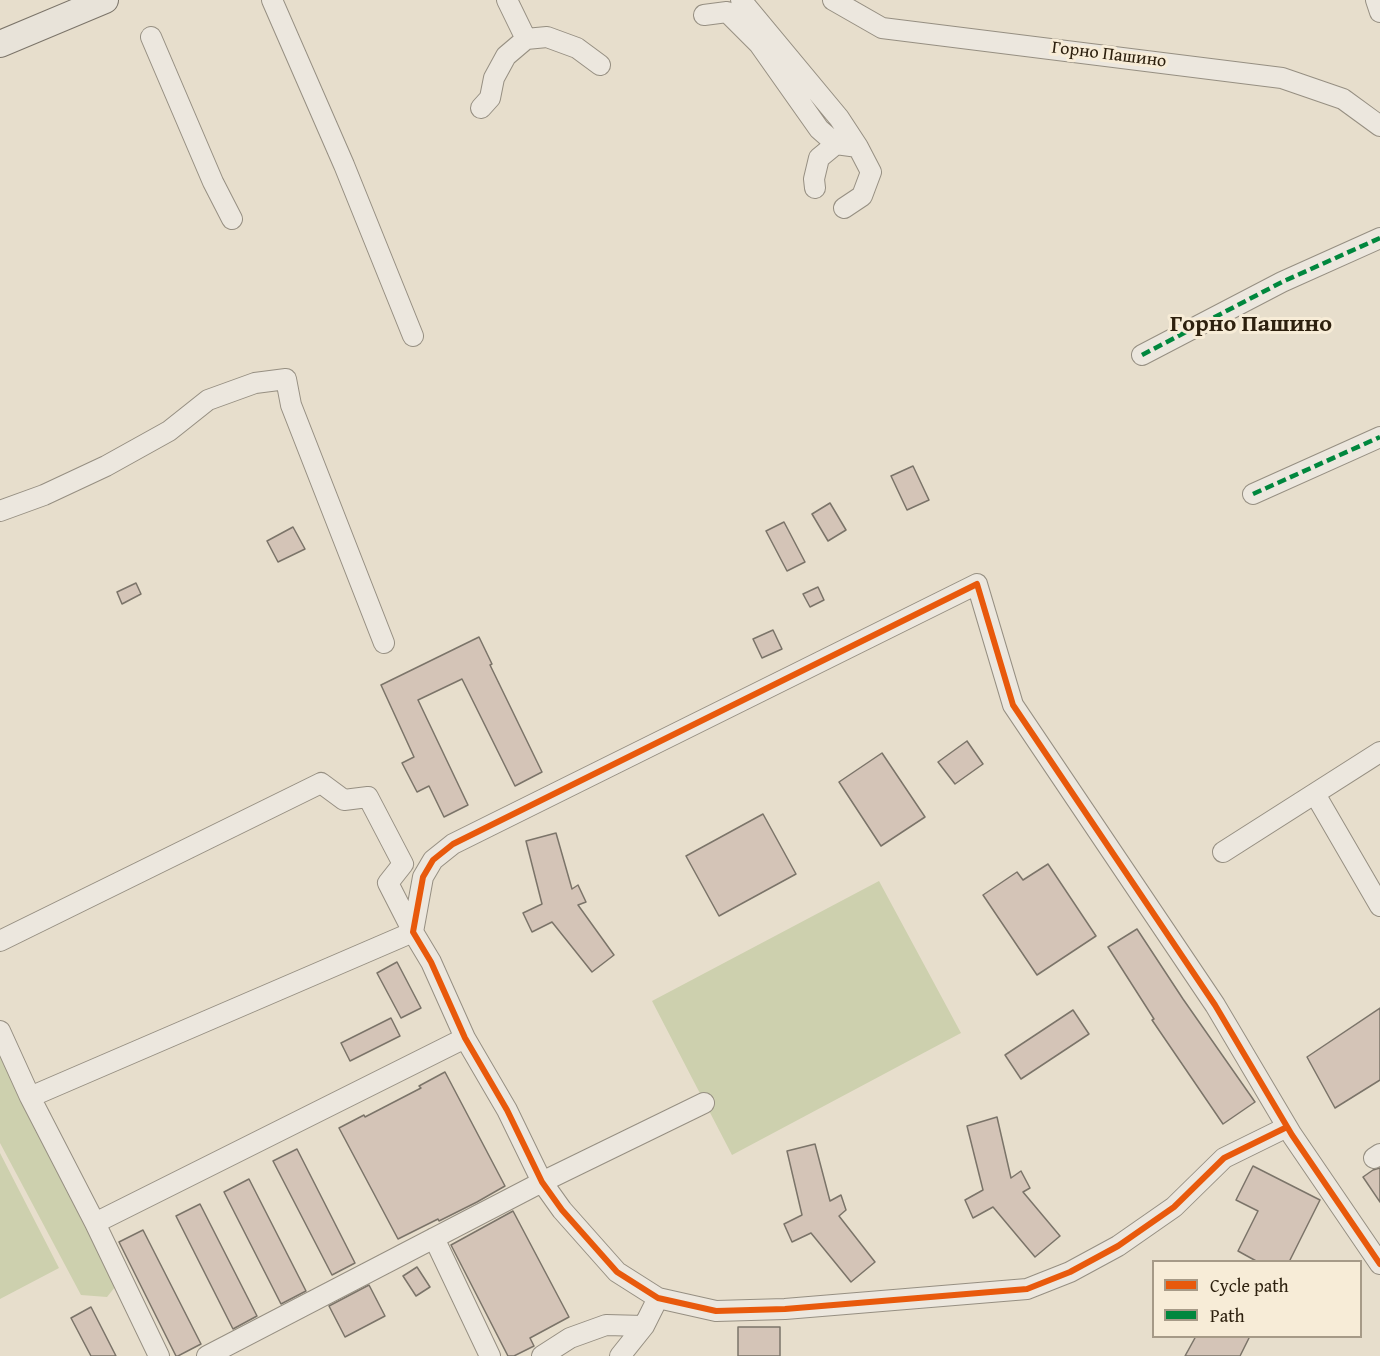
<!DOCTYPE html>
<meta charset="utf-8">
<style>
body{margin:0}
#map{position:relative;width:1380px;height:1356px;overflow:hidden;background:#e7decc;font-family:"Gentium Book Plus",serif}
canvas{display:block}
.legend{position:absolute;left:1152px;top:1260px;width:210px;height:78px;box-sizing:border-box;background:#f7ecd7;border:2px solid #a69a87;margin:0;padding:8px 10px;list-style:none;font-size:18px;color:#2d200e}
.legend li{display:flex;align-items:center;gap:12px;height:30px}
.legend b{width:30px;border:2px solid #a69a87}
</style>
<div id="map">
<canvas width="1380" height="1356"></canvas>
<ul class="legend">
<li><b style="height:8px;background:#e8590c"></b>Cycle path</li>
<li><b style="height:8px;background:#00873e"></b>Path</li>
</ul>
</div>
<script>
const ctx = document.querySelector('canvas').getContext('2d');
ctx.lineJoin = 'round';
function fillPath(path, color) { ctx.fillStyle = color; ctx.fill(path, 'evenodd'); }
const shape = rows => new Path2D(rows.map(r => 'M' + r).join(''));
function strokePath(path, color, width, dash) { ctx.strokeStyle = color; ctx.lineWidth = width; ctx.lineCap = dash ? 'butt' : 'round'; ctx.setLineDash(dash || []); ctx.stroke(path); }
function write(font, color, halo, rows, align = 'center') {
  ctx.font = font + ' "Gentium Book Plus",serif'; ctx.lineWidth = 6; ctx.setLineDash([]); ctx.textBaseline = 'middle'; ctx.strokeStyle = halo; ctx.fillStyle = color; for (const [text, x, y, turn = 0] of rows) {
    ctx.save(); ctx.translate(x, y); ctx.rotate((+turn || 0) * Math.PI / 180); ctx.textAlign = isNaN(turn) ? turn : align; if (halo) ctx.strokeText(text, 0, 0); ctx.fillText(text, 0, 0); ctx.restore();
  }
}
const green = shape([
 [879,881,961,1033,732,1155,652,1001],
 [0,1038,119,1282,107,1297,81,1295,0,1143],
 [0,1153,59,1268,0,1299]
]);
const building = shape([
 [913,466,929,500,907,510,891,476,913,466],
 [830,503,846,530,828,541,812,514,830,503],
 [784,522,805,562,787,571,766,531,784,522],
 [293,527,305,549,278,562,267,541,293,527],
 [136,583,141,594,122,604,117,592,136,583],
 [818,587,824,600,810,607,803,594,818,587],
 [773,630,782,649,762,658,753,639,773,630],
 [479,637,492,664,490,665,542,772,515,786,462,679,418,700,468,805,444,817,429,786,417,792,402,763,414,757,381,685,479,637],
 [967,741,983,764,955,784,938,762,967,741],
 [882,753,925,817,881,846,839,782,882,753],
 [763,814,796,874,719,916,686,856,763,814],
 [556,833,572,889,578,885,586,902,578,905,614,955,592,972,552,922,532,932,523,913,542,904,526,841,556,833],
 [1048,864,1096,936,1037,975,983,895,1017,872,1023,880,1048,864],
 [1137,929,1183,999,1255,1102,1223,1124,1152,1020,1154,1019,1108,947,1137,929],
 [397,962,421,1008,401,1018,377,973,397,962],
 [1380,1008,1380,1080,1335,1108,1307,1057,1380,1008],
 [1073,1010,1089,1034,1021,1079,1005,1055,1073,1010],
 [391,1018,400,1036,350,1061,341,1043,391,1018],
 [445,1072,505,1186,477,1202,439,1221,438,1219,398,1239,339,1128,364,1115,365,1117,421,1088,419,1086,445,1072],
 [997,1117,1011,1178,1021,1171,1030,1188,1023,1192,1060,1236,1035,1257,993,1207,973,1218,965,1200,983,1190,967,1126,997,1117],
 [815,1144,830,1201,841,1195,846,1210,839,1216,875,1262,851,1282,811,1233,792,1242,784,1224,802,1215,787,1151,815,1144],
 [297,1149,355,1263,332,1275,273,1161,297,1149],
 [1253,1166,1320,1200,1289,1262,1258,1262,1238,1251,1258,1211,1236,1200,1253,1166],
 [1380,1168,1380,1202,1363,1177,1373,1170,1380,1168],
 [249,1179,306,1291,281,1304,224,1192,249,1179],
 [200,1204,257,1316,233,1329,176,1216,200,1204],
 [513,1211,569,1317,530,1338,534,1346,514,1356,508,1356,451,1245,513,1211],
 [143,1230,201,1344,178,1356,176,1356,119,1242,143,1230],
 [417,1267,430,1287,416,1296,403,1276,417,1267],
 [369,1285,385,1316,345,1337,329,1306,369,1285],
 [91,1307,116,1356,91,1356,71,1318,91,1307],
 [738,1327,780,1327,780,1356,738,1356,738,1327],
 [1196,1336,1250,1336,1240,1356,1185,1356,1196,1336]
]);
const minor = shape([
 [272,0,344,165,413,336],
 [507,0,526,39],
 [741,0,839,118,858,147],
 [833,0,882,28,1282,78,1343,99,1380,126],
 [1376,0,1380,12],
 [704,15,727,12,759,44,819,129,836,144],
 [151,37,213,182,232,219],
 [481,108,490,98,494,78,506,56,526,39,547,37,577,48,600,65],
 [815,188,814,179,819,158,836,144,858,147,871,172,862,196,844,208],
 [1142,355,1282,282,1380,238],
 [1253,494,1380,437],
 [0,511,44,495,106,466,169,431,208,400,255,383,286,379,291,405,384,643],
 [1315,794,1380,906],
 [1223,852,1380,752],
 [0,941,321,783,344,800,368,797,403,864,388,883,413,932,30,1097],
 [0,1031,30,1097,95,1223,159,1356],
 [1287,1127,1224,1158,1174,1207,1118,1246,1070,1272,1027,1289,785,1309,716,1311,658,1298,617,1272,562,1210,542,1182,507,1110,465,1038,431,962,413,932,423,877,433,860,453,844,977,584,1013,705,1215,1005,1292,1135,1380,1264],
 [1374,1158,1380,1154],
 [95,1223,465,1038],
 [434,1238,490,1356],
 [207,1356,542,1182,704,1103],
 [542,1356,570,1338,606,1325,644,1326],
 [620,1356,644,1326,658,1298]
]);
const major = shape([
 [0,44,105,0]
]);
const quiet = shape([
 [1142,355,1282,282,1380,238],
 [1253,494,1380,437]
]);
const cycleway = shape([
 [1287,1127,1224,1158,1174,1207,1118,1246,1070,1272,1027,1289,785,1309,716,1311,658,1298,617,1272,562,1210,542,1182,507,1110,465,1038,431,962,413,932,423,877,433,860,453,844,977,584,1013,705,1215,1005,1292,1135,1380,1264]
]);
const streetNames = [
 ["Горно Пашино",1109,55,7]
];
const districtNames = [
 ["Горно Пашино",1251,325]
];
fillPath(green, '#cdd0ae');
fillPath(building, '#d4c4b7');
strokePath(building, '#7b7469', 1.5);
strokePath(minor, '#968f82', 22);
strokePath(major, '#7b7469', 28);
strokePath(minor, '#ece7de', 20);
strokePath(major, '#e8e3d9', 26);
strokePath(quiet, '#00873e', 4.5, [9, 4.5]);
strokePath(cycleway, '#e8590c', 6);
write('18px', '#2d200e', '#f7ecd7', streetNames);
write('bold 24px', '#2d200e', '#f7ecd7', districtNames);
</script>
